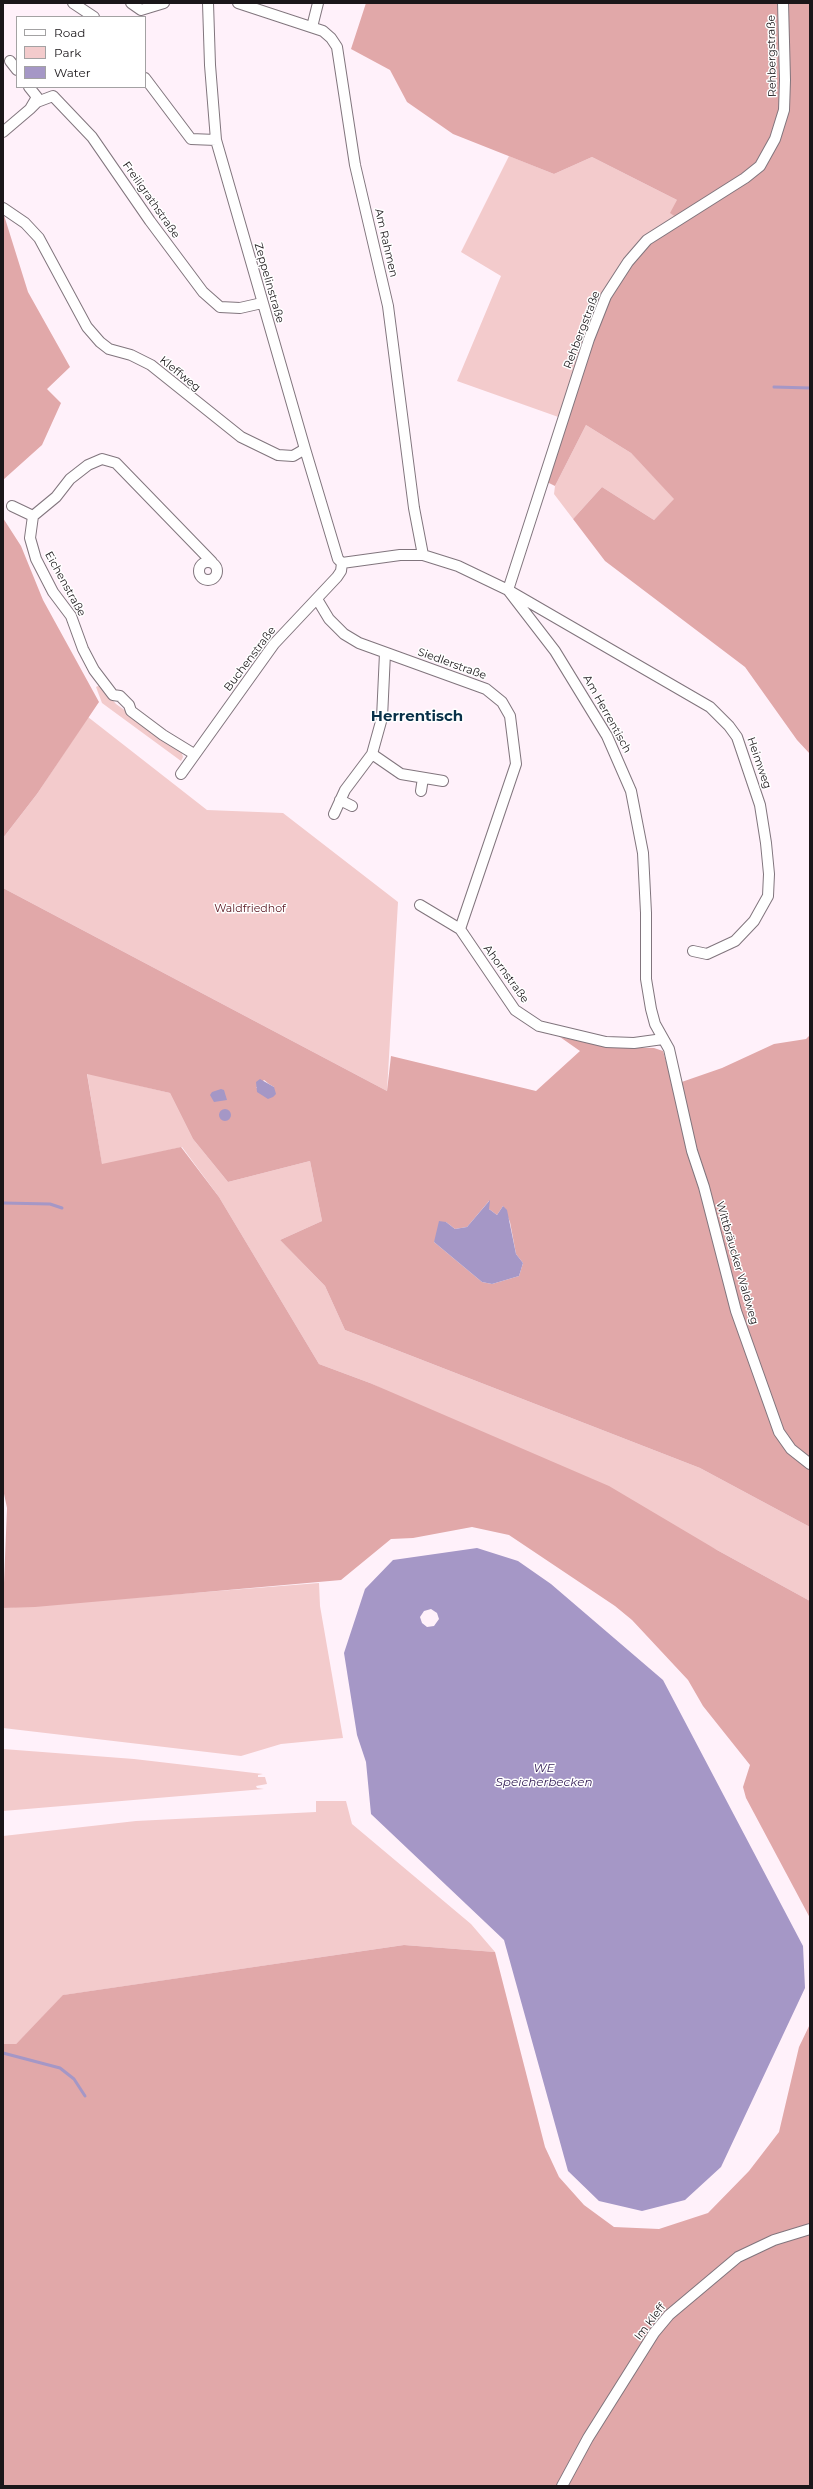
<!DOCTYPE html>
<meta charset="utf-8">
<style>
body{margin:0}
#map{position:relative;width:813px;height:2489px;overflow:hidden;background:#fff1fa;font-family:Montserrat,sans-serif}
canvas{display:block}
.frame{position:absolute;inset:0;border:4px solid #1a1619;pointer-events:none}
.legend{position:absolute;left:16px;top:16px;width:130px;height:72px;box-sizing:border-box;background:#fff;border:1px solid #a3a2a3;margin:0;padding:5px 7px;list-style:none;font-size:12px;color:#1a1619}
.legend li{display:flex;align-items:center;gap:8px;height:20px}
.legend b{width:20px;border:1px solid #a3a2a3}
</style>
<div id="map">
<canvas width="813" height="2489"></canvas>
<div class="frame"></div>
<ul class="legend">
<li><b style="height:5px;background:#fff"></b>Road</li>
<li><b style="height:11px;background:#f3cbcc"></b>Park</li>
<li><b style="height:11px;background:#a597c6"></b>Water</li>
</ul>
</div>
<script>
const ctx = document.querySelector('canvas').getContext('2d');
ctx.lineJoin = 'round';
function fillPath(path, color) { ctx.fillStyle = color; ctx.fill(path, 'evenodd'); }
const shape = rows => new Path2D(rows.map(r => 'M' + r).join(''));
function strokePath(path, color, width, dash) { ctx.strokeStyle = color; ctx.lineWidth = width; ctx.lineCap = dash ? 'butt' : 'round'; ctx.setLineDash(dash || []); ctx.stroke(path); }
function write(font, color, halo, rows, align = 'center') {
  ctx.font = font + ' Montserrat,sans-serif'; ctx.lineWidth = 3; ctx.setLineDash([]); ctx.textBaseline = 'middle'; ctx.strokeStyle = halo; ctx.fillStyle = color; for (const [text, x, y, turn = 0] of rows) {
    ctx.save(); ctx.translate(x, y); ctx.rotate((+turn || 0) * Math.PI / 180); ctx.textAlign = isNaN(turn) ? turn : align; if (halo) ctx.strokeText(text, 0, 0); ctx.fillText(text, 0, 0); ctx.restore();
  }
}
const green = shape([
 [509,156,554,174,592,157,677,200,683,222,651,244,631,263,564,419,457,381,501,276,461,252],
 [586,425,631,453,675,499,654,520,602,487,573,519,554,494,555,486],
 [100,685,116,704,181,750,183,757,181,761,102,703,96,687],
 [88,717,207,810,283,813,398,902,387,1091,3,888,3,838,37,794],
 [87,1073,170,1093,193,1139,228,1182,310,1161,322,1221,280,1240,325,1286,345,1330,700,1468,810,1527,810,1601,717,1550,370,1383,319,1364,219,1197,182,1147,102,1165],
 [319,1583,320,1606,343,1738,281,1744,241,1756,3,1728,3,1608],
 [3,1749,134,1759,263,1774,258,1775,258,1777,265,1777,267,1784,256,1786,257,1788,264,1789,3,1811],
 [316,1801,346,1801,352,1824,471,1924,495,1952,404,1945,64,1995,16,2044,3,2044,3,1836,136,1821,316,1812]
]);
const forest = shape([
 [366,3,810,3,810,754,797,740,745,667,605,561,573,519,602,487,654,520,674,499,631,453,586,425,555,486,545,481,603,309,631,263,651,244,683,222,670,213,677,200,592,157,554,174,453,134,407,102,390,70,351,49],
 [3,212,28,292,70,367,47,389,61,403,42,445,3,480],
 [3,518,21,546,43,600,99,702,37,794,3,838],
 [3,888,387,1091,391,1056,536,1091,580,1051,560,1037,610,1047,654,1048,663,1051,673,1085,722,1068,774,1044,806,1039,810,1035,810,1527,700,1468,345,1330,325,1286,280,1240,322,1221,310,1161,228,1182,193,1139,170,1093,87,1074,102,1164,181,1147,219,1197,319,1364,370,1383,609,1486,717,1550,810,1601,810,1918,746,1798,743,1787,750,1765,703,1706,688,1680,632,1620,615,1606,509,1535,472,1527,413,1538,391,1539,341,1580,35,1607,3,1608,7,1508,3,1489],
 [264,1080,269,1084,274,1087,256,1088],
 [489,1201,489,1209,497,1215,503,1206,510,1222,516,1254,523,1263,519,1276,492,1284,482,1282,434,1242,446,1222,455,1229,467,1227],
 [404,1945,495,1952,545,2147,559,2177,584,2205,614,2227,659,2229,708,2213,749,2171,779,2132,799,2047,810,2024,810,2486,3,2486,3,2044,16,2044,63,1995]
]);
const water = shape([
 [260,1079,274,1087,276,1094,273,1097,268,1099,257,1092,256,1082],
 [221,1089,224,1090,227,1100,214,1102,210,1095,212,1092],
 '219 1115a6 6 0 1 1 12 0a6 6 0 1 1-12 0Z',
 [490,1200,489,1209,497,1215,503,1206,507,1210,516,1254,523,1263,519,1276,492,1284,482,1282,434,1242,439,1221,446,1222,455,1229,467,1227],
 [477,1548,518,1561,551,1584,663,1680,803,1946,805,1988,721,2167,685,2200,642,2211,599,2201,568,2171,504,1940,371,1814,366,1762,357,1735,344,1653,365,1589,393,1560],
 [431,1609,437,1613,439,1619,434,1626,427,1627,422,1623,420,1617,424,1611]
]);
const stream = shape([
 [774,387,810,388],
 [3,1203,50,1204,62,1208],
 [3,2053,60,2068,74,2079,85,2096]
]);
const minor = shape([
 [73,3,94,17],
 [131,3,141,10,164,3],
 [208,3,210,65,216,140,305,449,338,559,342,563],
 [238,3,323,31,331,38,337,47,355,165,388,306,414,508,423,555],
 [312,27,318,3],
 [10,61,17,70],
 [145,78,191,139,216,140],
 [29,87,37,97,30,109,37,102,53,96,92,137,150,221,203,292,220,307,240,308,262,303],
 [3,132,30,109],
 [3,208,25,223,39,238,87,327,100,342,109,349,131,355,151,365,241,437,278,455,293,456,305,449],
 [12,506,33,516,30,538,36,559,53,592,71,616,83,649,94,670,113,695,120,696,129,705,131,711,163,735,194,754],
 [33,516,56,497,70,479,88,465,102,459,116,463,212,562],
 '199 571a9 9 0 1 1 18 0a9 9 0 1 1-18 0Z',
 [342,563,400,555,423,555,458,566,508,590,555,651,607,736,631,791,643,853,646,913,646,979,651,1009,655,1024,669,1049,692,1151,704,1187,736,1311,779,1432,791,1449,810,1464],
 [317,599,329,619,344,634,359,643,486,689,502,702,510,716,516,764,460,929],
 [372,754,401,774,443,781],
 [181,774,274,644,337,577,341,571,342,563],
 [421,791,423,778],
 [340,800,352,806],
 [334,814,345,790,372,754,382,718,385,653],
 [420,905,460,929,515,1010,539,1026,606,1042,634,1043,663,1039],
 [693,951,707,954,735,941,754,921,768,896,769,874,766,843,760,805,737,737,729,726,710,707,508,590,589,339,606,296,628,262,647,240,745,178,760,166,775,139,784,110,785,80,783,3],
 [562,2486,588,2438,654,2333,669,2315,738,2257,774,2240,810,2229]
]);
const streetNames = [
 ["Rehbergstraße",772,56,-91],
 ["Freiligrathstraße",151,200,55],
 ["Am Rahmen",386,243,77],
 ["Zeppelinstraße",269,283,74],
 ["Rehbergstraße",582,330,-69],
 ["Kleffweg",180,374,39],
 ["Eichenstraße",65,584,61],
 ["Buchenstraße",250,659,-53],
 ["Siedlerstraße",452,664,20],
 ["Am Herrentisch",607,714,61],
 ["Heimweg",759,763,71],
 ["Ahornstraße",506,974,54],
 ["Wittbräucker Waldweg",737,1263,74],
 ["Im Kleff",650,2322,-52]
];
const parkNames = [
 ["Waldfriedhof",250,909]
];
const waterNames = [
 ["WE",544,1768],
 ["Speicherbecken",544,1782]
];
const districtNames = [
 ["Herrentisch",417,717]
];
fillPath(green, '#f3cbcc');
fillPath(forest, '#e1a8a9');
fillPath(water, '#a597c6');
strokePath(stream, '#a597c6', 3);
strokePath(minor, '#81757d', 12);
strokePath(minor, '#fff', 10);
write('11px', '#1a1619', '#fff', streetNames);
write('11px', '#57131d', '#fff', parkNames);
write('italic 12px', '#341e57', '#fff', waterNames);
write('bold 15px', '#093149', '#fff', districtNames);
</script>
